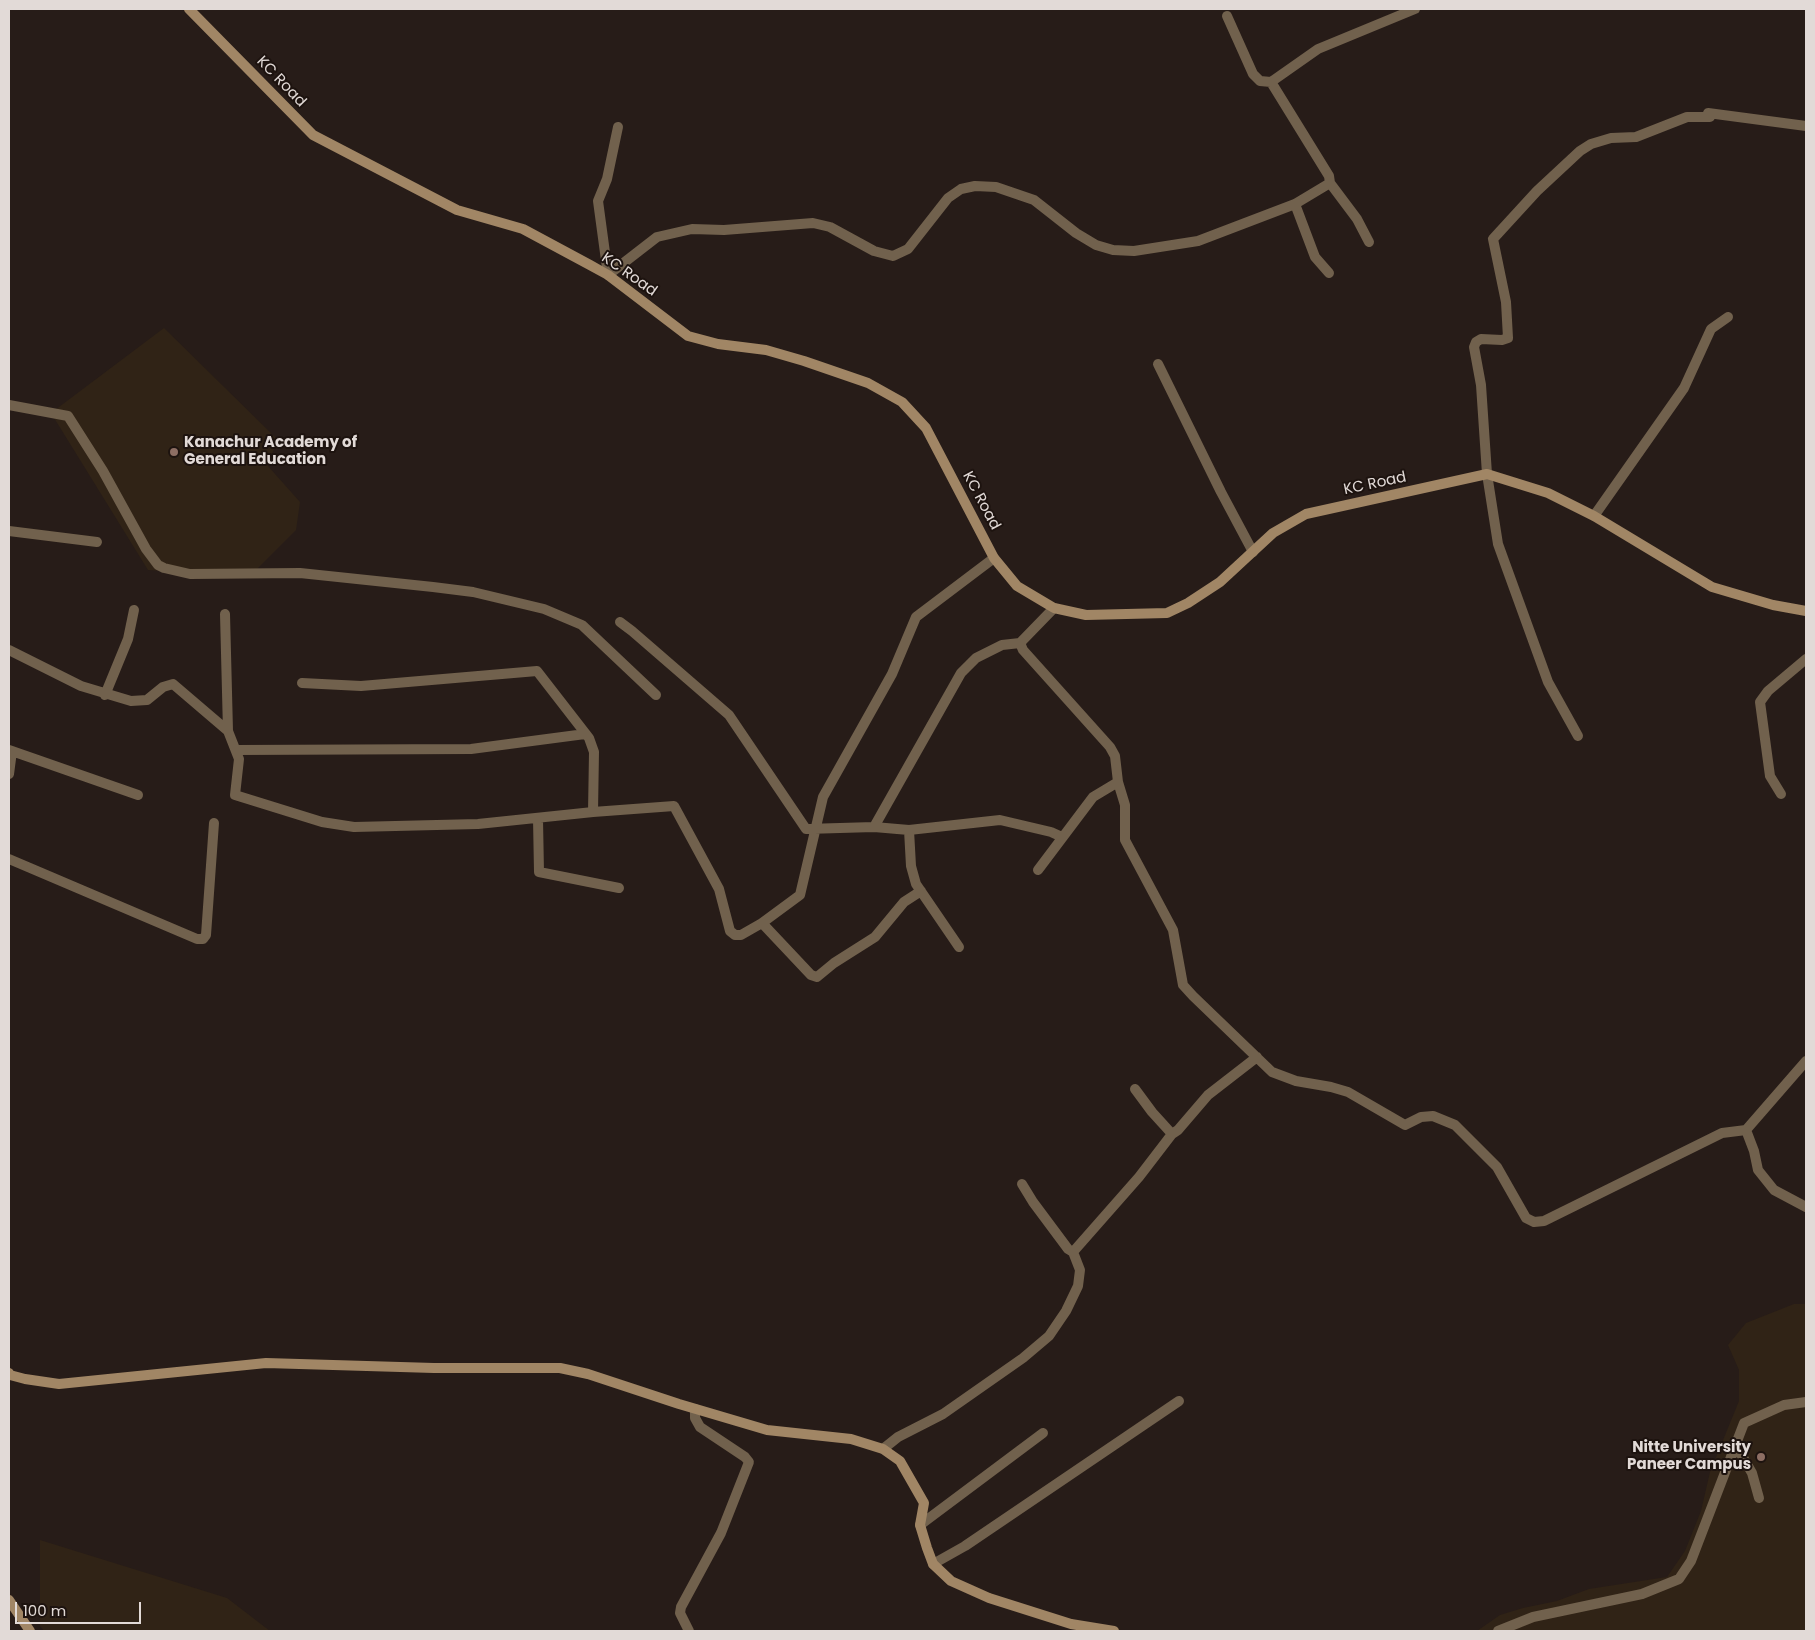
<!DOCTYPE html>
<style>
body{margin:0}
#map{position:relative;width:1815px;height:1640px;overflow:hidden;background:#271c18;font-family:Poppins,sans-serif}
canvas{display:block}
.frame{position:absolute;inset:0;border:10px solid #e2dad7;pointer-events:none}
.scale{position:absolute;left:15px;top:1602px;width:126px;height:22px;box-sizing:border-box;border:2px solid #e2dad7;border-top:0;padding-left:6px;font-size:15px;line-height:18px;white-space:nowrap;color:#e2dad7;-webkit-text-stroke:4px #1d130f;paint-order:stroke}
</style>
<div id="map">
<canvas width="1815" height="1640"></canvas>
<div class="frame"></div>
<div class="scale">100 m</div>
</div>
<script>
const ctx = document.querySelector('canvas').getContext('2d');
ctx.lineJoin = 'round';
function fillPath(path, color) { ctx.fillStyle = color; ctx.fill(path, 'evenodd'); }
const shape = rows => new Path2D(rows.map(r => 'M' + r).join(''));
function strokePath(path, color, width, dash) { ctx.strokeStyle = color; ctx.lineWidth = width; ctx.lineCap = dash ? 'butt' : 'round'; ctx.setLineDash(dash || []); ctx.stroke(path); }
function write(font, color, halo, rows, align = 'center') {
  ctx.font = font + ' Poppins,sans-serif'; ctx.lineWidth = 4; ctx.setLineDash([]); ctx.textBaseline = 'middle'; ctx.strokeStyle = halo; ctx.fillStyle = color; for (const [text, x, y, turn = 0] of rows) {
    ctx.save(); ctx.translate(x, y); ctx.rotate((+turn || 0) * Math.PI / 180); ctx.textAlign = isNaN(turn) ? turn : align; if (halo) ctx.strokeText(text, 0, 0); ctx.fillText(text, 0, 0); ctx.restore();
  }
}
const education = shape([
 [164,328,278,440,267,465,300,502,296,530,250,576,148,570,51,413],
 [1794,1304,1806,1304,1806,1631,1477,1631,1500,1615,1523,1608,1557,1601,1589,1589,1667,1577,1685,1551,1701,1511,1710,1472,1739,1401,1739,1370,1728,1345,1746,1323],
 [40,1540,227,1598,270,1631,44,1631,40,1626]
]);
const minor = shape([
 [1227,16,1253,74,1260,81,1271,82,1318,49,1415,9],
 [1271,82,1329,176,1330,183,1357,219,1369,242],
 [618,127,607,179,598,201,608,275,657,237,692,229,724,230,813,223,830,227,874,251,893,256,908,249,948,198,961,189,975,186,996,187,1034,200,1076,233,1096,245,1113,250,1134,251,1198,241,1295,204,1330,183],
 [1295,204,1315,257,1329,273],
 [1158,364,1221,492,1253,552],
 [9,405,68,416,103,471,146,549,158,565,164,568,190,574,300,573,433,587,473,592,544,609,582,625,656,695],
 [1594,516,1684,388,1711,329,1728,317],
 [9,531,97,542],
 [225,614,228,731],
 [620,622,632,631,729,715,806,829,874,827,909,830,1000,820,1051,832,1062,837],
 [1020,643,1023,650,1110,747,1115,756,1118,782,1093,797,1038,870],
 [9,650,81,686,131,701,147,700,163,687,173,684,228,731,239,759,235,795,322,822,354,827,478,824,593,812,674,806,719,889,730,931,735,935,741,935,762,923,800,895,823,797,892,674,916,617,994,558],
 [302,683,361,686,537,671,589,738,594,752,593,812],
 [105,695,128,639,134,610],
 [1578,736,1548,682,1498,544,1487,474,1481,385,1474,347,1476,342,1481,339,1502,340,1508,338,1506,302,1493,239,1537,191,1580,151,1591,144,1611,138,1636,137,1687,117,1710,117,1708,113,1806,126],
 [9,750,138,795],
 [236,750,471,749,585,734],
 [9,774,12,751],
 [1118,782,1125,805,1125,840,1173,930,1183,985,1193,996,1272,1072,1296,1081,1331,1087,1348,1092,1405,1125,1421,1117,1433,1116,1455,1125,1497,1167,1526,1218,1534,1222,1544,1221,1722,1133,1746,1130,1806,1061],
 [1781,794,1770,776,1760,702,1768,691,1806,659],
 [538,819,539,872,619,888],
 [874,827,961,673,976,658,1002,645,1020,643,1054,608],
 [909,830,911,866,916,884,959,947],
 [9,859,197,939,203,939,206,935,214,823],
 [762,923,811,975,817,977,834,963,875,937,904,902,921,891],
 [1135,1089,1152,1112,1172,1134],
 [1746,1130,1754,1151,1758,1170,1774,1190,1806,1207],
 [1073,1252,1139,1177,1172,1134,1178,1130,1208,1095,1257,1057],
 [883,1449,898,1437,943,1414,1023,1358,1049,1336,1066,1311,1078,1286,1080,1270,1073,1252,1068,1249,1033,1202,1022,1184],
 [1733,1450,1741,1454,1752,1473,1759,1498],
 [920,1525,1043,1433],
 [933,1564,965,1546,1179,1401],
 [689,1631,680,1613,681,1607,721,1533,749,1462,745,1457,700,1427,695,1418,695,1409],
 [1498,1631,1533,1617,1642,1594,1679,1579,1691,1561,1744,1423,1784,1405,1806,1402]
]);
const secondary = shape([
 [189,9,313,135,457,210,523,229,590,265,608,275,688,336,718,344,766,350,804,361,868,383,902,402,926,428,994,558,1017,586,1054,608,1086,615,1167,613,1188,603,1220,582,1273,533,1306,514,1487,474,1548,493,1594,516,1712,587,1773,605,1806,611],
 [9,1373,10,1375,25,1379,59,1384,266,1363,434,1368,560,1368,588,1374,679,1404,767,1430,851,1439,883,1449,900,1461,924,1503,920,1525,927,1548,933,1564,951,1581,989,1598,1071,1624,1114,1631],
 [9,1600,30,1631]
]);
const markers = [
 [174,452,5,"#8d6e63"],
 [1761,1457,5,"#8d6e63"]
];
const streetNames = [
 ["KC Road",281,82,46],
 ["KC Road",629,275,35],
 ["KC Road",1375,484,-12],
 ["KC Road",981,501,62]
];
const poiNames = [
 ["Kanachur Academy of",184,443],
 ["General Education",184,460],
 ["Nitte University",1751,1448,"right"],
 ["Paneer Campus",1751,1465,"right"]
];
fillPath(education, '#302316');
strokePath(minor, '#71614d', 10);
strokePath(secondary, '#a18665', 10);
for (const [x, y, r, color] of markers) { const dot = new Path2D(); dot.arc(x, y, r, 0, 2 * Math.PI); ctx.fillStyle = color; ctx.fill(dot); strokePath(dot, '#1d130f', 2); }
write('15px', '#e2dad7', '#1d130f', streetNames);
write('bold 15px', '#e2dad7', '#1d130f', poiNames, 'left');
</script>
